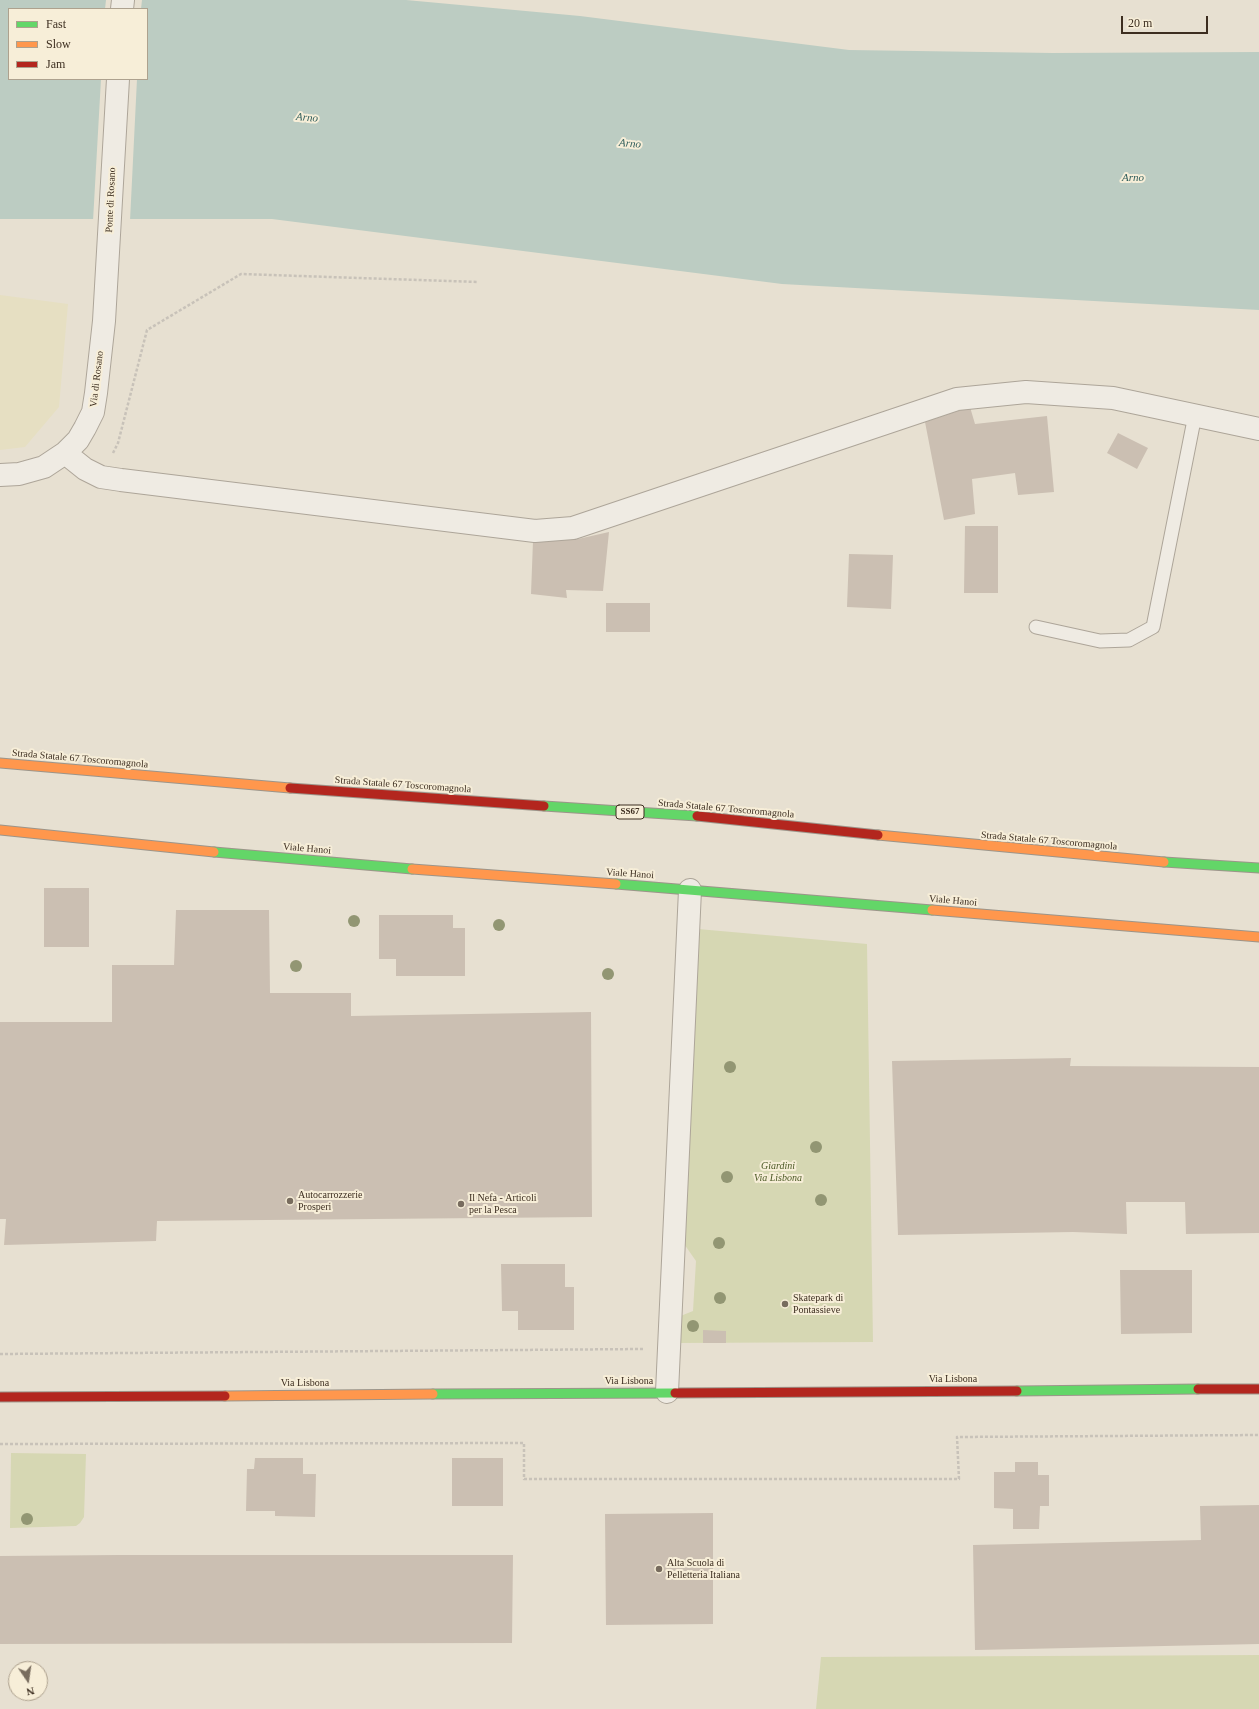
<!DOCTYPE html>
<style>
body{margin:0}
#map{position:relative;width:1259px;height:1709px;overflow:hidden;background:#e7e0d1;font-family:"Times New Roman",serif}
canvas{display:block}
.legend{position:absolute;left:8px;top:8px;width:140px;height:72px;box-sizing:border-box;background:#f7eed8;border:1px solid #ada18e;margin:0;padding:5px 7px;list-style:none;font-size:12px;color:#3d2e20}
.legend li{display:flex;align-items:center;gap:8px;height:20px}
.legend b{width:20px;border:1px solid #ada18e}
.north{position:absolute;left:8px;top:1661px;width:40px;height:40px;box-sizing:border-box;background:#f7eed8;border:1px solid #ada18e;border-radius:50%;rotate:167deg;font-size:11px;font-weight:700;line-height:16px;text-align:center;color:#3d2e20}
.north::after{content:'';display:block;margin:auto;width:14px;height:18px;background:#786c5e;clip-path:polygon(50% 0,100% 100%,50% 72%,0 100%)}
.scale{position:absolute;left:1121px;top:16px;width:87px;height:18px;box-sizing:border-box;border:2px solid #3d2e20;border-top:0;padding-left:5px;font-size:12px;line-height:14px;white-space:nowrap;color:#3d2e20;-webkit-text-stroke:3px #f7eed8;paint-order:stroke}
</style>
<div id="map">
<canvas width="1259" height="1709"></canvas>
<ul class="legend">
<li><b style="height:5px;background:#63d668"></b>Fast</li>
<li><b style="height:5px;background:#ff974d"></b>Slow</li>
<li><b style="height:5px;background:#b3261e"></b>Jam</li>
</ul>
<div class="north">N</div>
<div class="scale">20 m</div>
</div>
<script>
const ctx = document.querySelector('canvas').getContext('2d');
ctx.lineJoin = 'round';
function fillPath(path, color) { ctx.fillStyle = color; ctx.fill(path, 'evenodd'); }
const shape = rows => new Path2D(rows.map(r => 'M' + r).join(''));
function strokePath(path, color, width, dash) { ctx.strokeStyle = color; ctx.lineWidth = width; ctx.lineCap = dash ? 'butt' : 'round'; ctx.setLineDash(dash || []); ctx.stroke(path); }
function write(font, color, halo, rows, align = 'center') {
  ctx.font = font + ' "Times New Roman",serif'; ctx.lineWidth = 4; ctx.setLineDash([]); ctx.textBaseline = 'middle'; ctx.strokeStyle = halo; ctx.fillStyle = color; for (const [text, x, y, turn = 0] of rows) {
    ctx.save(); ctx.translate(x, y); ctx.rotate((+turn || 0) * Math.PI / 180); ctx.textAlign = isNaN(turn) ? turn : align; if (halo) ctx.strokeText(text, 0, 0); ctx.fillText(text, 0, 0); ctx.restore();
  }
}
const farmland = shape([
 [0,295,68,304,59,407,25,447,0,450]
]);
const green = shape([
 [698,929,867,944,873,1342,676,1343,678,1317,693,1311,696,1261,682,1241],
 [11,1453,86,1454,84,1517,80,1523,76,1526,10,1528],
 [1259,1655,1259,1709,816,1709,821,1657]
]);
const water = shape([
 [0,0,406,0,580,16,849,50,1053,53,1259,52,1259,310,782,284,272,219,0,219],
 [9,9,147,9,147,79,9,79]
]);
const pier = shape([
 [106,0,142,0,141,9,105,9],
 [101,79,137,79,130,221,93,221]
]);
const building = shape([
 [970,407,975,424,1047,416,1054,492,1018,495,1015,473,972,479,975,514,944,520,925,422],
 [1118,433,1148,448,1137,469,1107,453],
 [965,526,998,526,998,593,964,593],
 [609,532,603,591,566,590,567,598,531,594,533,541,578,539],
 [849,554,893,555,891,609,847,607],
 [606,603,650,603,650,632,606,632],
 [44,888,89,888,89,947,44,947],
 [176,910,269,910,270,993,351,993,351,1016,591,1012,592,1217,157,1221,156,1241,4,1245,6,1219,0,1219,0,1022,112,1022,112,965,174,965],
 [379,915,453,915,453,928,465,928,465,976,396,976,396,959,379,959],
 [1071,1058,1070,1066,1259,1067,1259,1233,1186,1234,1185,1202,1126,1202,1127,1234,1073,1232,898,1235,892,1061],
 [501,1264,565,1264,565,1287,574,1287,574,1330,518,1330,518,1311,502,1311],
 [1120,1270,1192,1270,1192,1333,1121,1334],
 [703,1330,726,1331,726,1343,703,1343],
 [255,1458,303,1458,303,1474,316,1474,315,1517,275,1516,275,1511,246,1511,247,1469,254,1469],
 [452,1458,503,1458,503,1506,452,1506],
 [1015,1462,1038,1462,1038,1475,1049,1475,1049,1506,1040,1506,1039,1529,1013,1529,1013,1509,994,1508,994,1472,1015,1472],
 [1259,1505,1259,1644,975,1650,973,1545,1201,1540,1200,1506],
 [713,1513,713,1624,606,1625,605,1514],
 [118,1555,513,1555,512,1643,0,1644,0,1556]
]);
const path = shape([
 [113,453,118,443,147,330,241,274,478,282],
 [0,1354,643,1349],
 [0,1444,524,1443,524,1479,959,1479,957,1437,1259,1435]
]);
const lane = shape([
 [1036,627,1100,641,1129,640,1153,627,1195,415]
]);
const street = shape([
 [122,9,123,0],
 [65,453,85,469,101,477,121,480,535,531,573,528,957,399,1026,392,1113,398,1259,429],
 [0,475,19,474,44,467,65,453,78,440,85,428,93,412,96,393,104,321,118,79],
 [667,1392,690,890]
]);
const fast = shape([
 [544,806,697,816],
 [214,852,412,869],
 [1164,862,1259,868],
 [616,884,932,910],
 [1017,1391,1198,1389],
 [433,1394,675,1393]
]);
const slow = shape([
 [0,763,290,788],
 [0,830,214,852],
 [878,835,1164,862],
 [412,869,616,884],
 [932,910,1259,937],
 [225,1396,433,1394]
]);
const jam = shape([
 [290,788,544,806],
 [697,816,878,835],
 [1198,1389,1259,1389],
 [675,1393,1017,1391],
 [0,1397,225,1396]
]);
const trees = [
 [354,921],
 [499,925],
 [296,966],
 [608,974],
 [730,1067],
 [816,1147],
 [727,1177],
 [821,1200],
 [719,1243],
 [720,1298],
 [693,1326],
 [27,1519]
];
const markers = [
 [290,1201,4,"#786c5e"],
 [461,1204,4,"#786c5e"],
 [785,1304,4,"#786c5e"],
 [659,1569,4,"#786c5e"]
];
const shields = [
 [630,812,28]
];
const shieldNames = [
 ["SS67",630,812]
];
const streetNames = [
 ["Ponte di Rosano",111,200,-87],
 ["Via di Rosano",97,379,-83],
 ["Strada Statale 67 Toscoromagnola",80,759,5],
 ["Strada Statale 67 Toscoromagnola",403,785,4],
 ["Strada Statale 67 Toscoromagnola",726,809,5],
 ["Strada Statale 67 Toscoromagnola",1049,841,5],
 ["Viale Hanoi",307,849,5],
 ["Viale Hanoi",630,874,4],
 ["Viale Hanoi",953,901,5],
 ["Via Lisbona",953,1379],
 ["Via Lisbona",629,1381],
 ["Via Lisbona",305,1383]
];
const parkNames = [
 ["Giardini",778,1166],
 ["Via Lisbona",778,1178]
];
const poiNames = [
 ["Autocarrozzerie",298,1195],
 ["Prosperi",298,1207],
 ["Il Nefa - Articoli",469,1198],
 ["per la Pesca",469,1210],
 ["Skatepark di",793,1298],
 ["Pontassieve",793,1310],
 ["Alta Scuola di",667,1563],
 ["Pelletteria Italiana",667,1575]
];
const waterNames = [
 ["Arno",307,118,5],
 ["Arno",630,144,5],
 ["Arno",1133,178]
];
fillPath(farmland, '#e6dfc2');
fillPath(green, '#d6d7b3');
fillPath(water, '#bcccc2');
fillPath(pier, '#e7e0d1');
fillPath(building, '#cbbfb2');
strokePath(lane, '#ada599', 15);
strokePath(street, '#ada599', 24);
strokePath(fast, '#9c958a', 11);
strokePath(slow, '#9c958a', 11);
strokePath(jam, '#9c958a', 11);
strokePath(path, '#c8c2b9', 2.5, [3, 2]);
strokePath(lane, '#efebe3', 13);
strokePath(street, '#efebe3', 22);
strokePath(fast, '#63d668', 9);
strokePath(slow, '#ff974d', 9);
strokePath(jam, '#b3261e', 9);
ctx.fillStyle = '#929673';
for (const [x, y] of trees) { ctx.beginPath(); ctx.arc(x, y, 6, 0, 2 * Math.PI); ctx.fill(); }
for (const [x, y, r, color] of markers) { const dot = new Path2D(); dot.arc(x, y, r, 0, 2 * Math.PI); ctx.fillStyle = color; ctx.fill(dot); strokePath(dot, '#f7eed8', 1.5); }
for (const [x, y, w] of shields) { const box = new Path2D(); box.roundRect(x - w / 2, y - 7, w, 14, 3); ctx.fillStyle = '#f7eed8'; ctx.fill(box); strokePath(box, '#3d2e20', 1); }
write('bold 9px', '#3d2e20', null, shieldNames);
write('10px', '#3d2e20', '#f7eed8', streetNames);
write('italic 10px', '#4d5a26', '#f7eed8', parkNames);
write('10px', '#3d2e20', '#f7eed8', poiNames, 'left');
write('italic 11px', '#2f5d5a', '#f7eed8', waterNames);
</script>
